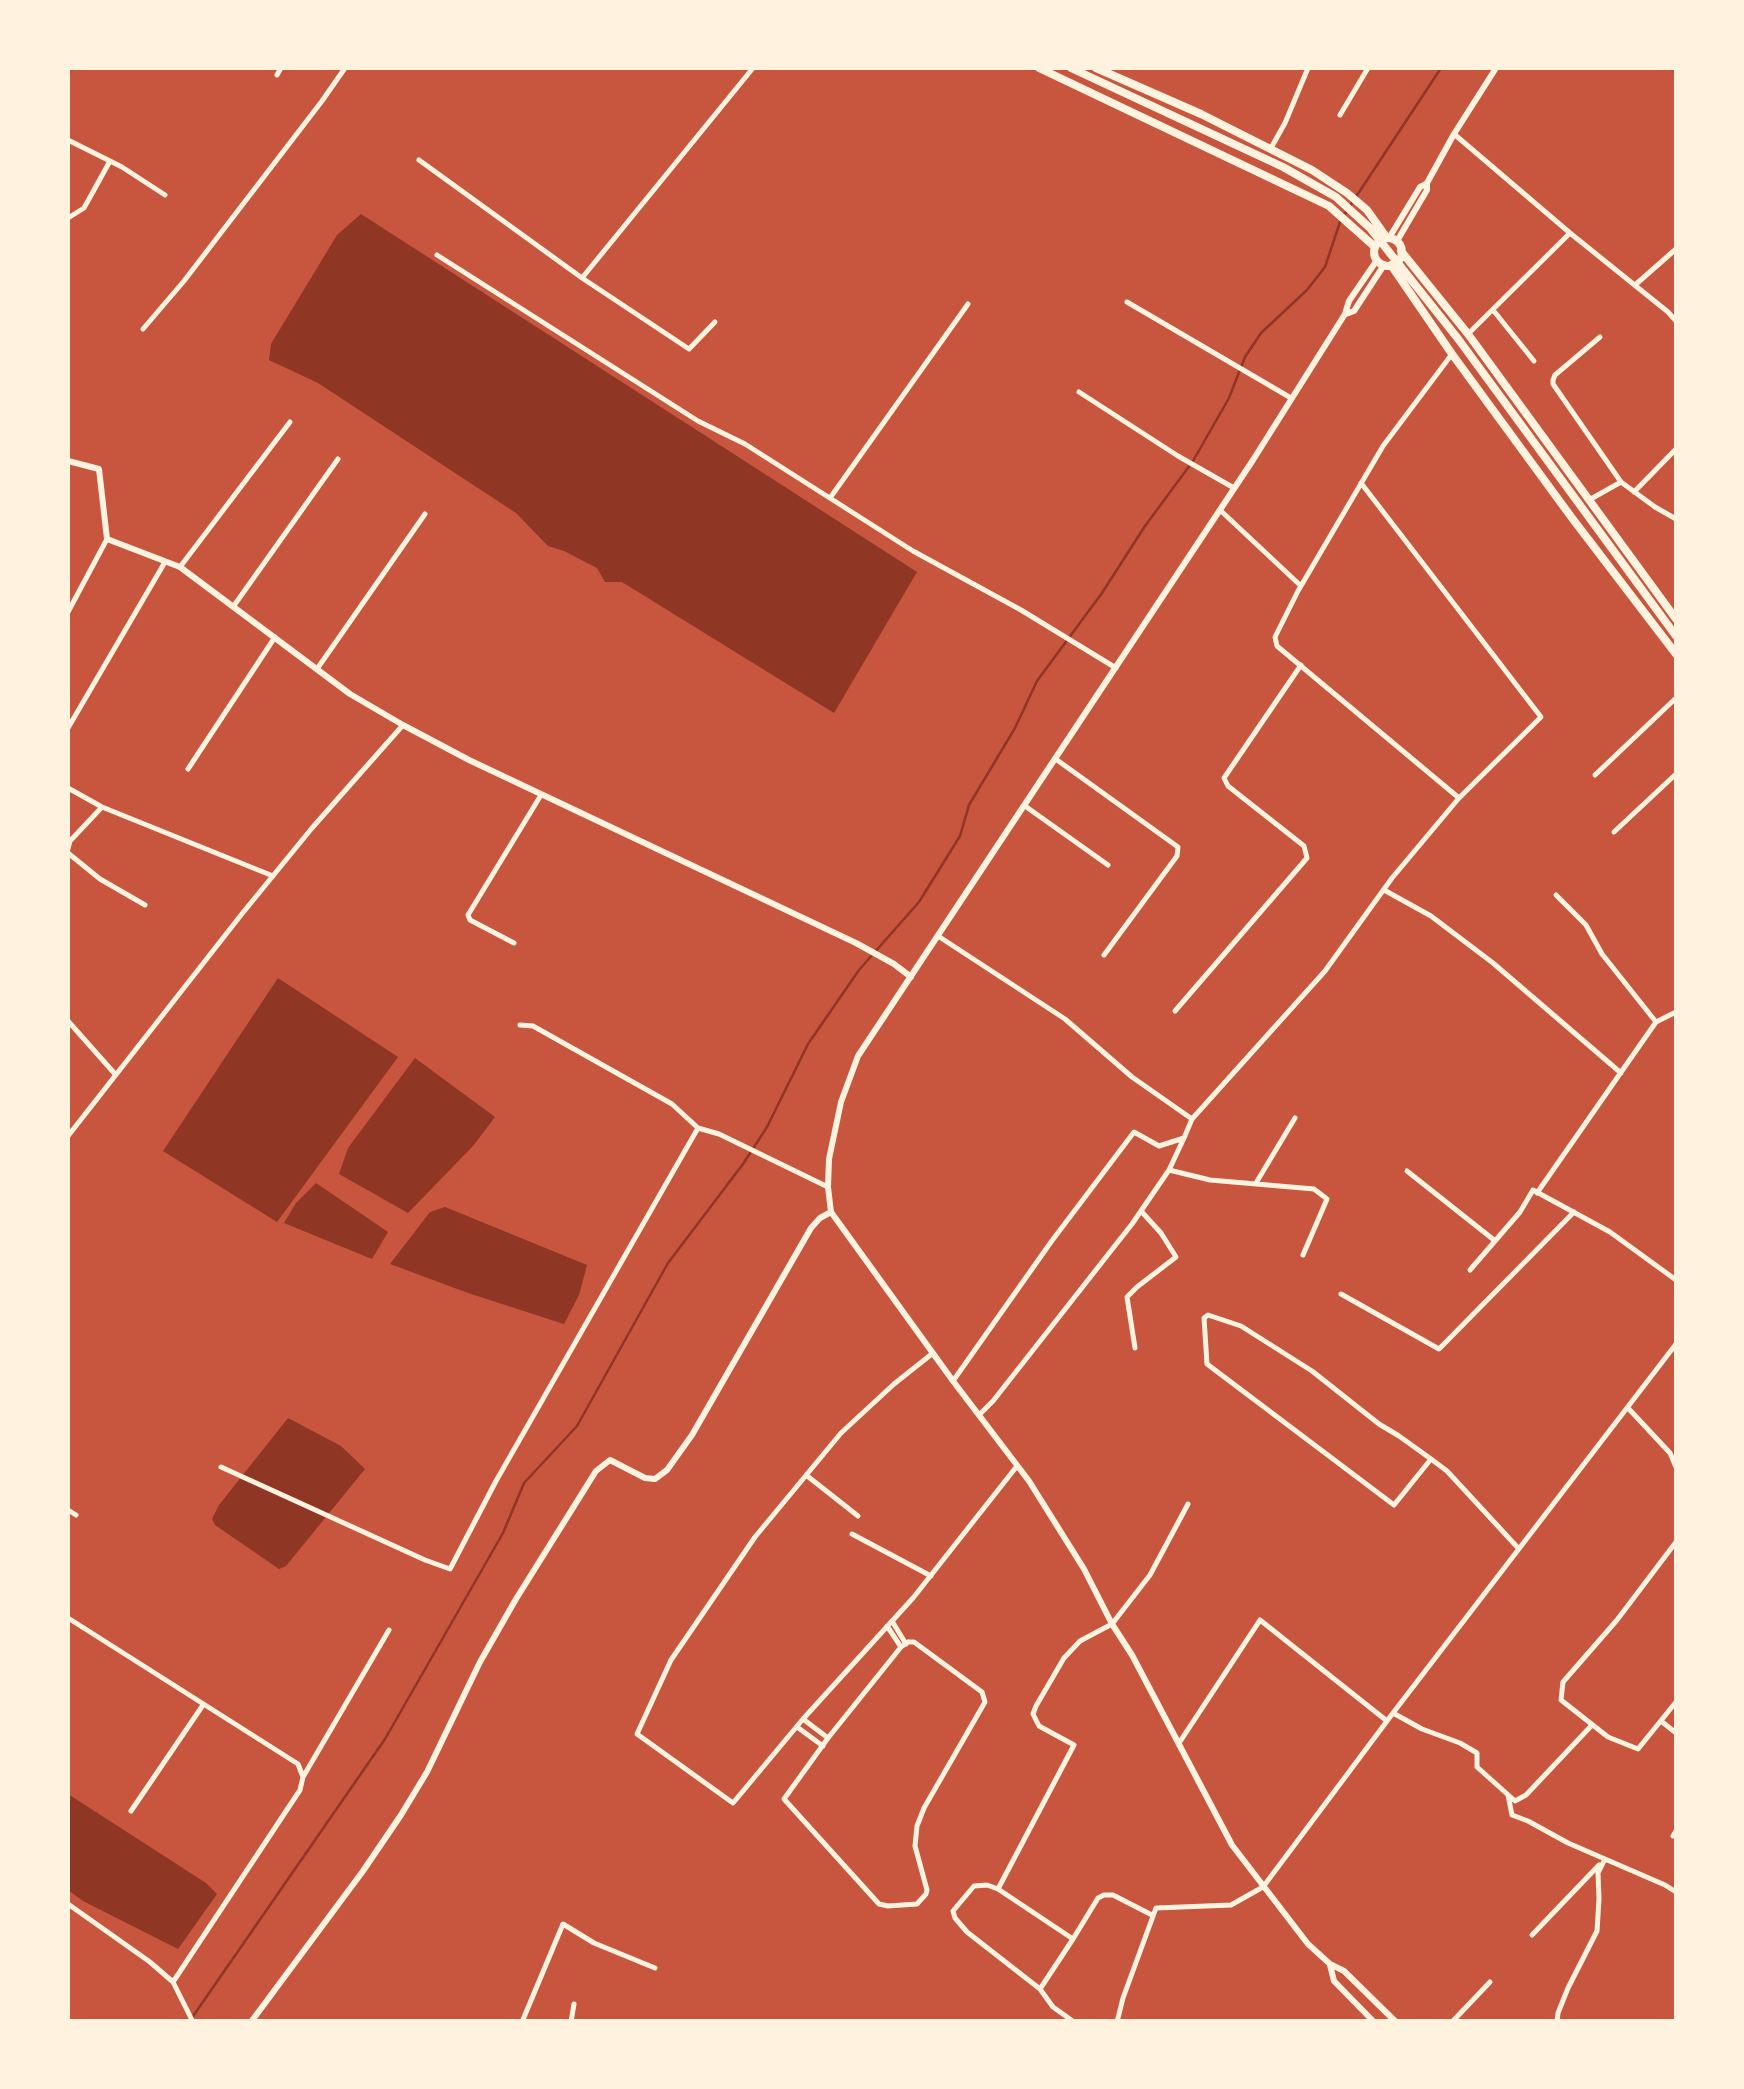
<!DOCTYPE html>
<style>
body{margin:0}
#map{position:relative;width:1744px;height:2089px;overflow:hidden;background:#c8553d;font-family:Arial,sans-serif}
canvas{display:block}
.frame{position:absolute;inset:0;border:70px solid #fff3e0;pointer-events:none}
</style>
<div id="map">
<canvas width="1744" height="2089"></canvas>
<div class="frame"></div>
</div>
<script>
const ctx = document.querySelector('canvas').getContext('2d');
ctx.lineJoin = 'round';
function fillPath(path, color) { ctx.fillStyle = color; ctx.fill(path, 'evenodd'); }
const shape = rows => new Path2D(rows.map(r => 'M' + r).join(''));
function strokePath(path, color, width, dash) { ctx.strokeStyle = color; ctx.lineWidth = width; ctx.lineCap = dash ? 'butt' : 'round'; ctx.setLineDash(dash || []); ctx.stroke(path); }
const water = shape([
 [361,214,917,572,834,713,622,582,605,582,597,568,564,551,548,546,516,513,318,383,269,360,271,344,337,235],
 [278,978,398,1057,277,1222,163,1151],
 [415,1058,495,1117,473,1146,408,1213,339,1174,348,1148],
 [316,1183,388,1232,372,1259,284,1223,296,1203],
 [445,1207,587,1265,579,1295,564,1324,468,1293,390,1264,430,1212],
 [288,1418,341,1446,365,1469,286,1566,279,1569,215,1525,212,1519,219,1505],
 [68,1794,206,1883,217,1894,178,1949,83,1901,68,1890]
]);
const stream = shape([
 [1344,215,1441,68],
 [189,2022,385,1739,503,1533,524,1483,577,1426,668,1263,743,1164,767,1127,808,1044,859,970,919,902,960,836,969,805,1015,728,1037,681,1102,593,1145,526,1193,461,1229,398,1245,357,1261,333,1307,290,1325,267,1340,222]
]);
const minor = shape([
 [277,75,281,68],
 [1340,115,1368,68],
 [1454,134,1570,233,1668,312,1676,321],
 [68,140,122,167,165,195],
 [1271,148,1285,123,1308,68],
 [419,160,582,278],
 [68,218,84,208,110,161],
 [437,255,698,421,745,444,913,551,1021,610,1116,668],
 [1635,285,1676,249],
 [1127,302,1291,398],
 [1493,310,1534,361],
 [715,322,689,349,582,278,753,68],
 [143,329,184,281,322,101,345,68],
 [1469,333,1570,233],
 [1079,392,1178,456,1234,488],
 [1621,482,1655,507,1676,519],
 [1361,483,1541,717,1459,798],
 [1634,492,1676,449],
 [830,498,968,304],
 [1589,500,1621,482,1553,384,1553,380,1555,375,1600,337],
 [1220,510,1301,586],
 [180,567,290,422],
 [233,607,338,459],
 [68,612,107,539],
 [317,669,425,514],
 [68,728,165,562],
 [1057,760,1178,847,1177,856,1104,955],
 [188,769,275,637],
 [1595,775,1676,698],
 [68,788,102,807,273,876],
 [1025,806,1108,865],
 [1614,832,1676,774],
 [68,849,70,841,102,807],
 [68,853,100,879,145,905],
 [1384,890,1431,916,1493,963,1621,1073],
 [1556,895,1586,925,1602,954,1656,1022],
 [938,936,1065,1019,1132,1077,1192,1119],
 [514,943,470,920,468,915,541,795],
 [1175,1011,1307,858,1304,846,1228,786,1224,778,1301,665],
 [68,1021,115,1074],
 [520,1025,533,1026,672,1104,698,1128],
 [68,1136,241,915,312,828,403,725],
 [1169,1170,1210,1180,1314,1189,1327,1199,1303,1255],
 [1407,1171,1494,1240],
 [1256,1183,1295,1118],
 [1537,1193,1656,1022,1676,1012],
 [1470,1270,1520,1212,1533,1190,1610,1232,1676,1280],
 [1341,1294,1439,1349,1574,1212],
 [1135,1348,1127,1297,1137,1287,1176,1257,1161,1233,1141,1211],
 [933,1353,894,1384,841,1433,755,1537,671,1660,637,1734,733,1803,803,1719,913,1598,1017,1466],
 [953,1381,1051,1242,1134,1132,1159,1146,1184,1138,1192,1119,1325,971,1392,878,1459,798,1277,646,1275,637,1298,591,1383,446,1452,354],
 [1628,1408,1670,1453,1676,1467],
 [979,1415,993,1401,1132,1224,1169,1170,1184,1138],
 [1431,1459,1394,1505,1207,1364,1204,1318,1208,1315,1241,1326,1312,1371,1379,1424,1399,1436,1431,1459,1447,1471,1519,1549],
 [221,1467,425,1560,450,1569,496,1481,698,1128,719,1134,828,1187],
 [806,1475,858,1516],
 [68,1510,76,1515],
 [852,1534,931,1576],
 [1676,1542,1617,1620,1563,1682,1561,1700,1608,1737,1638,1749,1676,1702],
 [68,1618,298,1764,303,1777,300,1790,173,1982],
 [892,1621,906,1644],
 [887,1626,901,1647],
 [908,1642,914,1642,982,1692,985,1702,924,1808,917,1826,915,1846,927,1890,926,1894,917,1904,888,1906,879,1904,784,1799,828,1738,901,1647,908,1642],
 [1393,1713,1422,1729,1460,1743,1477,1753,1477,1767,1515,1801,1526,1795,1592,1725],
 [803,1719,828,1738],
 [1661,1721,1676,1733],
 [797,1727,823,1746],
 [1179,1743,1260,1620,1387,1721],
 [303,1777,389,1630],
 [1508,1795,1512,1815,1528,1821,1568,1843,1665,1885,1676,1892],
 [131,1811,203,1705],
 [1673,1836,1676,1831],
 [998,1889,987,1885,974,1886,953,1911,955,1918,967,1932,1040,1989],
 [68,1904,150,1962,173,1982,193,2022],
 [1152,1915,1113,1895,1104,1895,1098,1898,1073,1939,998,1889,1074,1745,1039,1726,1033,1714,1036,1706,1064,1658,1080,1641,1112,1624,1150,1575,1188,1504],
 [1532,1935,1599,1865],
 [1073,1939,1040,1989,1053,2007,1074,2022],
 [522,2022,563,1924,594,1943,655,1968],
 [571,2022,574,2004],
 [1117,2022,1123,1998,1156,1908,1231,1905,1263,1887,1393,1713,1676,1344],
 [1452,2022,1490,1982],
 [1557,2022,1558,2013,1568,1988,1597,1931,1599,1899,1598,1873,1605,1859]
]);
const tertiary = shape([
 [1389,238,1420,187,1426,184],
 [1397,241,1427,190,1427,183,1454,134,1496,68],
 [68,461,99,469,107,539,180,567,350,694,403,725,469,760,856,943,894,964,911,977],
 [251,2022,363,1871,401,1815,427,1772,480,1662,516,1599,596,1471,610,1460,645,1478,655,1479,667,1470,692,1435,811,1228,820,1218,831,1212]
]);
const secondary = shape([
 [1377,260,1349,301,1345,314,1253,460,858,1056,841,1102,829,1159,828,1187,831,1212,953,1381,1029,1481,1084,1569,1112,1624,1132,1655,1232,1845,1308,1944,1330,1964,1344,1971,1396,2022],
 [1346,314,1354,311,1384,265],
 [1330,1965,1334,1981,1374,2022]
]);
const primary = shape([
 [1039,68,1329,206,1375,247],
 [1071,68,1283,167,1336,197,1370,228,1459,340,1676,636],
 [1096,68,1201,114,1312,170,1347,193,1367,210,1387,238],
 '1374 252a14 14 0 1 1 28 0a14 14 0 1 1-28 0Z',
 [1401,251,1468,334,1676,619],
 [1391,265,1452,354,1572,518,1676,654]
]);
fillPath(water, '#8f3625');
strokePath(stream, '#8f3625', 2.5);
strokePath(minor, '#fff3e0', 5);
strokePath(tertiary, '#fff3e0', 6);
strokePath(secondary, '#fff3e0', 6);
strokePath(primary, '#fff3e0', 8);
</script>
